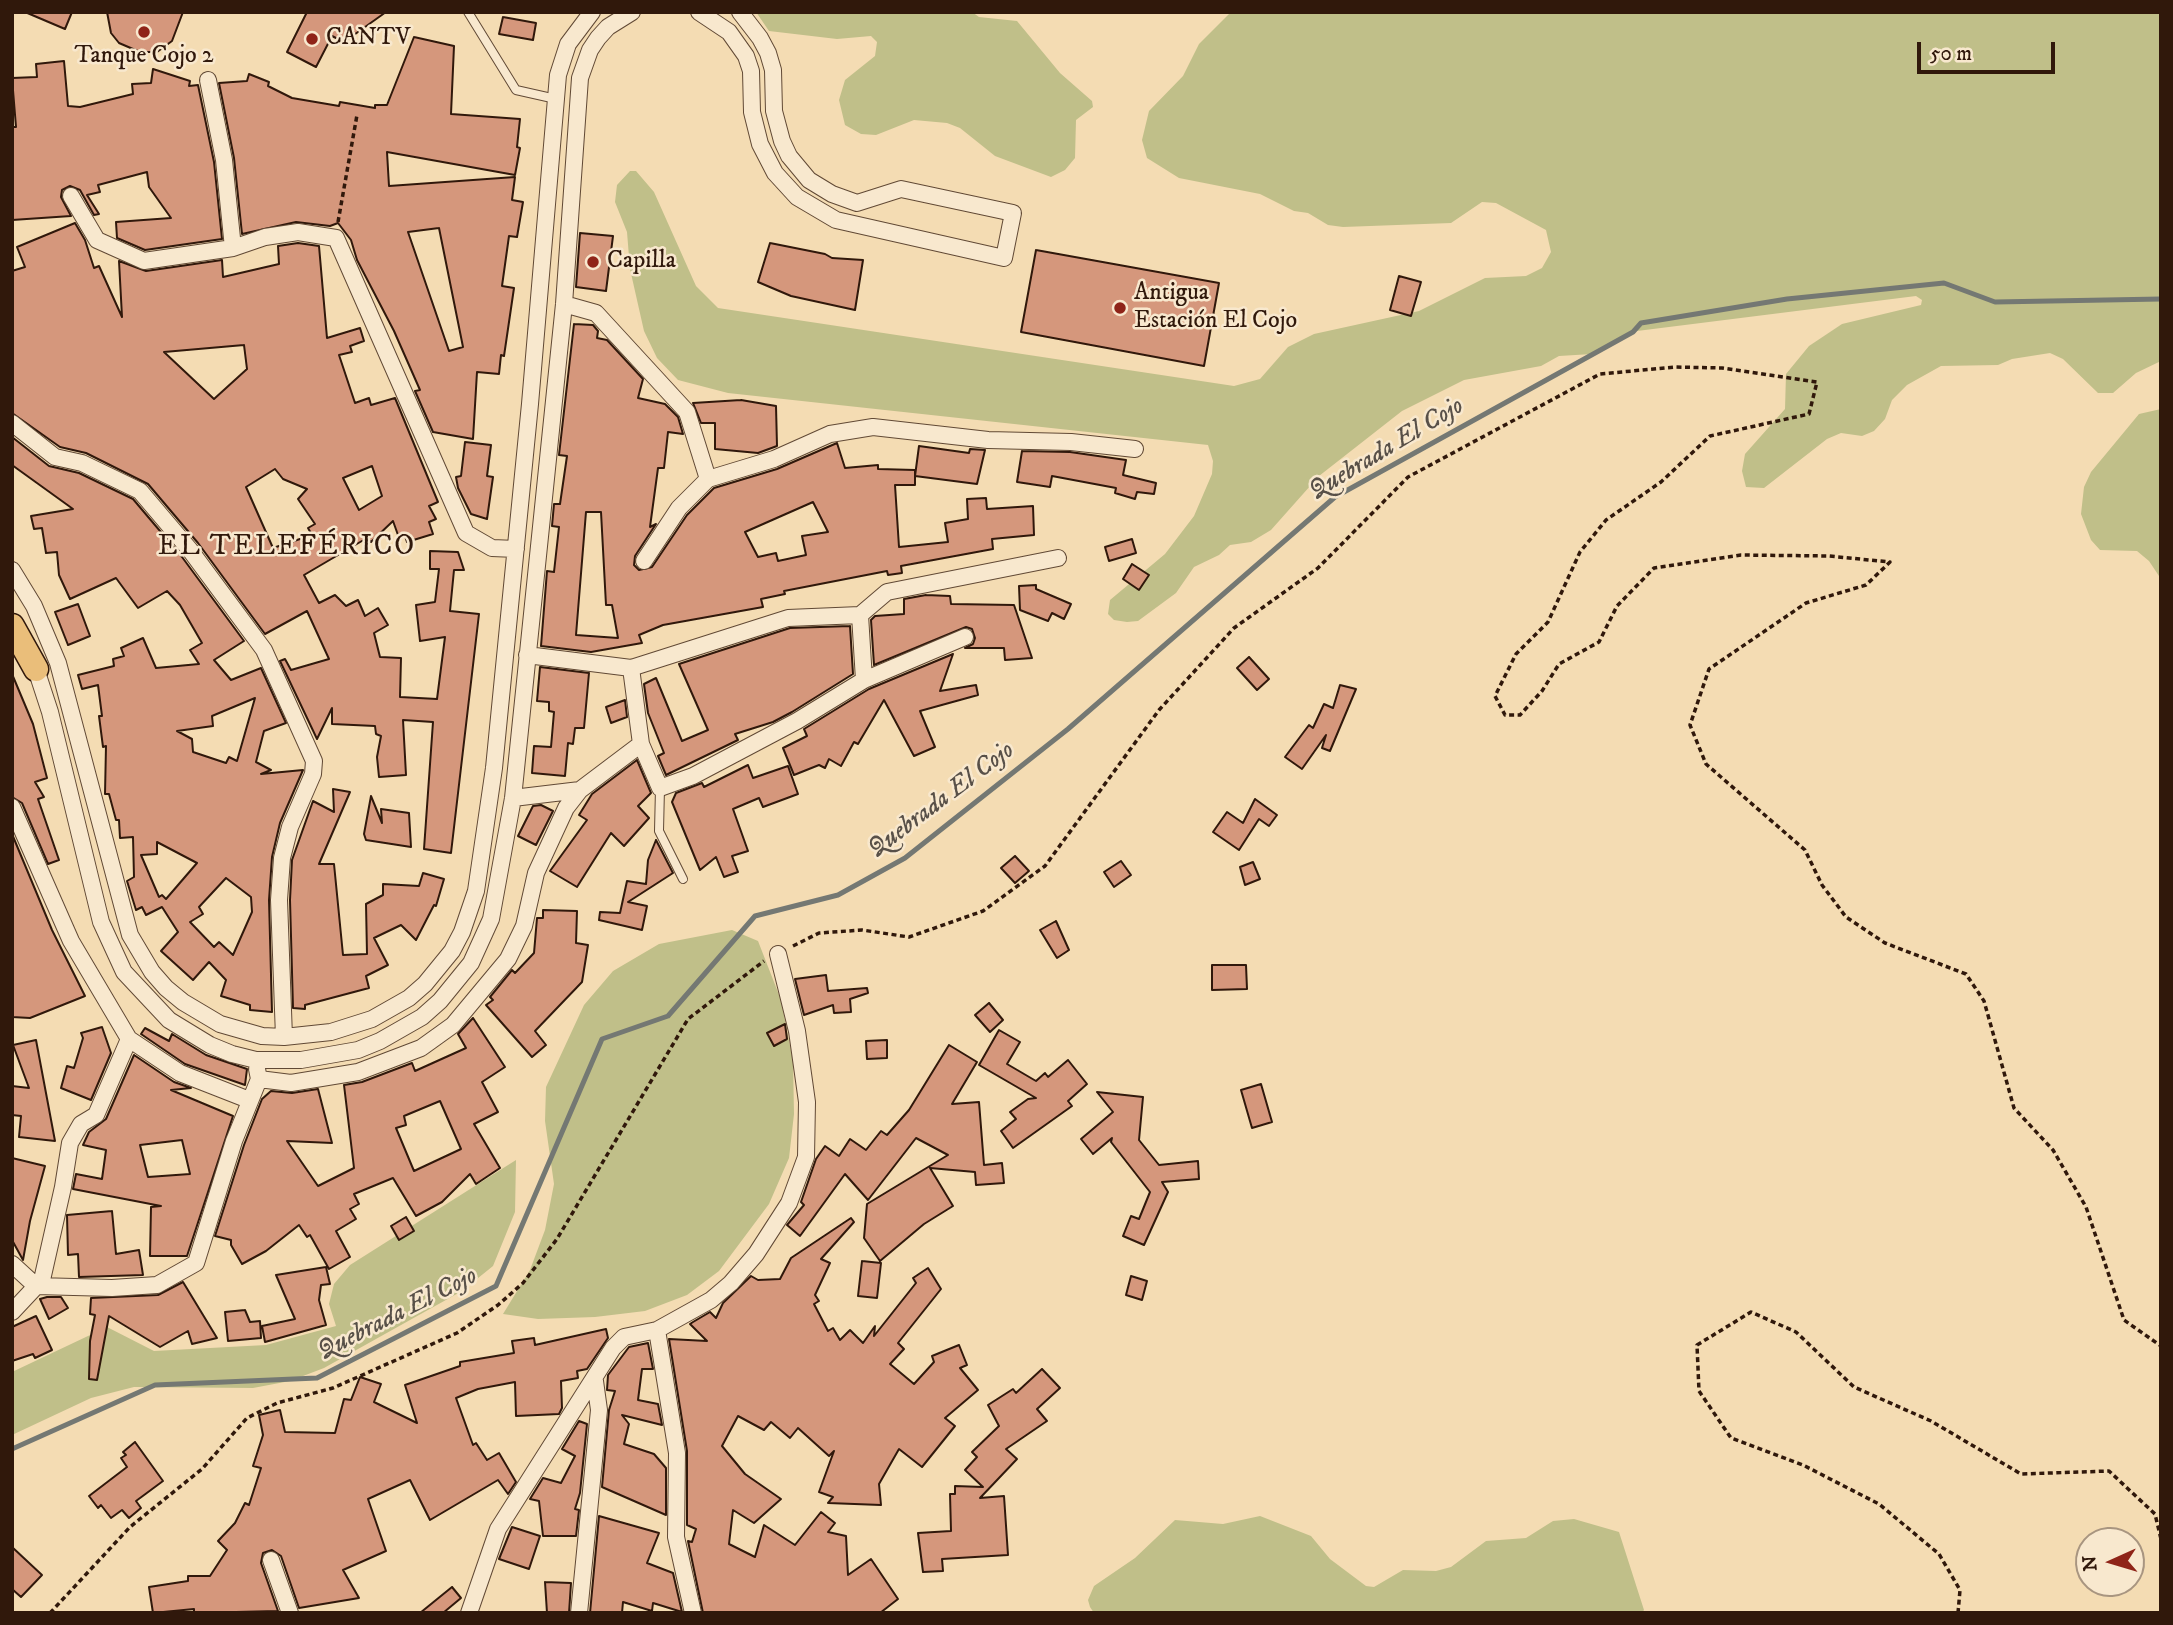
<!DOCTYPE html>
<meta charset="utf-8">
<style>
body{margin:0}
#map{position:relative;width:2173px;height:1625px;overflow:hidden;background:#f4dcb3;font-family:"IM FELL DW Pica",serif}
canvas{display:block}
.frame{position:absolute;inset:0;border:14px solid #30180b;pointer-events:none}
.north{position:absolute;left:2075px;top:1527px;width:70px;height:70px;box-sizing:border-box;background:#f8e8ce;border:2px solid #a89580;border-radius:50%;rotate:266deg;font-size:19px;font-weight:700;line-height:28px;text-align:center;color:#30180b}
.north::after{content:'';display:block;margin:auto;width:24px;height:32px;background:#8f2418;clip-path:polygon(50% 0,100% 100%,50% 72%,0 100%)}
.scale{position:absolute;left:1917px;top:42px;width:138px;height:32px;box-sizing:border-box;border:4px solid #30180b;border-top:0;padding-left:9px;font-size:21px;line-height:24px;white-space:nowrap;color:#30180b;-webkit-text-stroke:5px #f8e8ce;paint-order:stroke}
</style>
<div id="map">
<canvas width="2173" height="1625"></canvas>
<div class="frame"></div>
<div class="north">N</div>
<div class="scale">50 m</div>
</div>
<script>
const ctx = document.querySelector('canvas').getContext('2d');
ctx.lineJoin = 'round';
function fillPath(path, color) { ctx.fillStyle = color; ctx.fill(path, 'evenodd'); }
const shape = rows => new Path2D(rows.map(r => 'M' + r).join(''));
function strokePath(path, color, width, dash) { ctx.strokeStyle = color; ctx.lineWidth = width; ctx.lineCap = dash ? 'butt' : 'round'; ctx.setLineDash(dash || []); ctx.stroke(path); }
function write(font, color, halo, rows, align = 'center') {
  ctx.font = font + ' "IM FELL DW Pica",serif'; ctx.lineWidth = 5; ctx.setLineDash([]); ctx.textBaseline = 'middle'; ctx.strokeStyle = halo; ctx.fillStyle = color; for (const [text, x, y, turn = 0] of rows) {
    ctx.save(); ctx.translate(x, y); ctx.rotate((+turn || 0) * Math.PI / 180); ctx.textAlign = isNaN(turn) ? turn : align; if (halo) ctx.strokeText(text, 0, 0); ctx.fillText(text, 0, 0); ctx.restore();
  }
}
const green = shape([
 [756,12,972,12,979,17,1017,21,1060,73,1092,101,1093,107,1076,120,1075,158,1065,170,1051,177,995,156,960,128,947,123,914,120,876,135,861,134,845,125,839,100,845,80,875,56,877,42,871,36,837,39,769,31],
 [1231,12,2161,12,2161,361,2136,373,2113,393,2098,393,2063,359,2050,353,2012,359,1998,365,1941,366,1907,385,1892,400,1885,419,1874,431,1862,436,1841,433,1827,439,1764,488,1746,487,1742,471,1745,454,1785,409,1786,374,1809,346,1842,324,1921,305,1922,300,1916,296,1637,331,1592,354,1559,356,1541,366,1464,380,1402,411,1319,476,1271,530,1251,542,1230,545,1219,555,1194,567,1176,593,1138,621,1127,622,1114,620,1108,614,1110,600,1165,554,1194,516,1212,474,1213,461,1208,445,728,393,678,380,657,358,644,331,630,269,627,232,615,202,617,185,630,171,636,171,654,192,696,286,718,308,1234,386,1260,379,1288,347,1314,334,1419,311,1485,278,1526,276,1542,268,1551,252,1546,230,1496,203,1482,202,1451,223,1343,227,1328,225,1308,213,1294,211,1260,194,1179,178,1147,158,1142,140,1149,111,1183,76,1199,44],
 [2161,409,2161,579,2149,561,2137,551,2100,550,2091,540,2081,514,2084,487,2091,472,2139,414],
 [732,930,758,941,781,1000,793,1061,794,1114,789,1158,769,1204,719,1271,687,1295,645,1311,595,1317,538,1319,503,1314,530,1270,545,1230,554,1184,545,1121,546,1087,584,1005,613,971,659,944],
 [516,1160,515,1212,493,1266,462,1291,324,1368,290,1381,253,1388,134,1387,91,1398,12,1435,12,1372,107,1327,154,1351,266,1345,336,1326,329,1304,334,1284,350,1265],
 [1260,1516,1311,1536,1330,1559,1366,1586,1374,1587,1403,1570,1436,1571,1451,1567,1486,1541,1526,1538,1553,1521,1574,1519,1619,1532,1644,1610,1642,1613,1094,1613,1090,1607,1088,1600,1094,1586,1135,1558,1175,1520,1223,1524]
]);
const stream = shape([
 [12,1449,155,1385,317,1378,496,1286,602,1039,668,1016,755,916,838,895,905,858,1068,729,1335,497,1633,332,1641,323,1787,299,1944,283,1995,302,2161,299]
]);
const building = shape([
 [25,12,72,12,65,29,25,12],
 [107,12,183,12,172,41,157,52,140,52,119,43,111,33,107,12],
 [307,12,386,12,344,42,332,36,316,67,287,52,307,12],
 [503,17,536,23,533,40,499,34,503,17],
 [414,37,454,46,451,114,520,119,517,147,520,148,515,175,387,152,389,186,515,177,512,200,523,202,517,237,509,236,502,286,514,288,504,356,501,355,499,374,477,372,473,439,433,432,415,391,420,390,394,331,357,260,351,240,338,223,330,226,296,222,242,234,234,158,219,83,247,81,249,74,269,82,268,86,292,98,339,106,340,102,375,108,375,105,387,105,414,37],
 [439,228,463,347,449,351,408,232,439,228],
 [64,61,68,106,80,107,133,94,132,84,151,83,153,69,190,81,189,86,198,85,214,162,222,239,145,250,117,238,116,222,171,218,149,187,147,172,98,185,100,192,87,195,99,214,94,215,80,190,70,186,62,190,61,197,71,216,12,220,12,127,16,127,12,78,37,77,36,64,64,61],
 [75,223,85,240,94,268,99,266,122,317,119,261,146,271,222,260,223,277,279,264,278,246,298,243,319,246,327,338,360,328,364,341,350,346,352,352,339,355,355,403,369,398,371,405,395,398,438,502,429,506,436,519,429,522,433,534,407,542,404,533,398,535,393,521,371,542,367,538,304,575,319,603,335,595,346,606,358,600,365,616,378,608,388,625,374,633,380,657,401,658,400,697,437,699,445,637,420,641,416,605,435,602,439,569,430,569,430,551,458,552,464,570,454,570,450,611,479,614,451,853,424,849,433,722,403,720,406,775,379,777,377,757,381,736,376,734,375,726,332,724,332,708,317,739,280,661,285,659,291,670,329,659,307,611,265,634,198,543,148,484,86,453,60,447,12,413,12,271,25,267,17,247,75,223],
 [244,345,247,369,214,399,164,352,244,345],
 [372,466,382,496,359,510,343,478,372,466],
 [275,469,283,479,307,489,298,499,315,524,308,528,312,535,273,548,246,487,275,469],
 [580,233,613,236,606,291,576,287,580,233],
 [770,243,825,254,832,258,863,260,855,310,791,296,758,282,770,243],
 [1036,250,1219,283,1204,366,1021,332,1036,250],
 [1399,276,1421,282,1411,316,1390,310,1399,276],
 [574,324,593,325,598,331,597,338,607,340,643,379,638,398,665,404,678,417,683,434,668,432,664,468,658,468,650,527,656,524,635,556,634,565,639,570,652,567,687,515,714,488,777,469,837,443,845,468,878,465,878,469,915,470,915,485,895,485,899,547,948,542,945,523,968,519,967,499,986,498,987,509,1033,506,1034,535,992,539,993,549,901,566,902,573,888,575,887,571,784,591,785,594,761,599,763,607,663,625,639,635,642,643,591,652,541,646,547,571,554,572,559,527,552,526,554,504,560,504,567,456,559,455,574,324],
 [813,502,828,532,802,536,806,555,778,561,776,553,758,557,745,532,813,502],
 [586,512,601,512,606,605,612,605,618,638,576,635,586,512],
 [741,400,776,406,777,446,758,453,715,449,715,423,701,423,693,403,741,400],
 [12,437,49,466,79,473,133,499,182,557,244,641,214,660,231,680,261,668,286,723,264,731,256,762,271,770,261,774,303,770,280,823,272,857,269,900,272,1012,250,1010,250,1005,221,996,226,980,209,962,193,980,161,951,178,932,162,907,146,915,142,907,136,910,127,881,134,877,133,837,120,838,119,820,116,820,109,794,105,794,106,746,103,747,99,716,102,716,98,685,82,689,78,675,114,666,113,659,124,656,121,648,143,638,156,668,199,664,190,650,202,643,180,605,167,591,138,608,116,578,70,599,59,575,57,552,46,553,42,528,34,529,31,516,73,509,12,465,12,437],
 [255,698,237,761,229,757,226,763,193,752,192,739,177,731,213,726,212,716,255,698],
 [157,842,197,863,166,899,162,895,159,897,141,855,157,854,157,842],
 [226,878,251,897,252,912,233,955,219,942,214,947,190,922,203,914,199,907,226,878],
 [465,442,491,445,487,476,493,477,487,519,471,514,458,488,456,477,461,476,465,442],
 [919,446,969,453,970,449,985,450,977,484,915,476,919,446],
 [1022,451,1070,452,1126,460,1123,475,1156,483,1154,494,1137,492,1135,499,1115,493,1116,488,1052,476,1050,487,1017,482,1022,451],
 [1132,539,1136,553,1109,561,1105,547,1132,539],
 [1132,564,1149,575,1139,590,1123,579,1132,564],
 [1036,585,1036,589,1071,604,1064,619,1052,613,1048,621,1020,610,1019,586,1036,585],
 [926,595,950,596,951,604,1014,605,1032,658,1005,660,1004,648,965,648,973,644,975,638,972,629,966,627,874,665,871,620,875,616,904,614,904,599,926,595],
 [78,604,90,636,68,645,55,612,78,604],
 [850,626,853,674,792,712,773,722,735,734,738,740,666,775,658,756,664,753,648,713,644,684,656,678,682,741,708,730,679,664,790,628,850,626],
 [953,654,940,691,976,685,978,695,920,711,935,747,914,756,884,700,858,744,854,742,841,766,829,759,825,768,819,765,794,775,783,748,807,736,804,729,869,689,953,654],
 [1249,657,1269,679,1257,690,1237,668,1249,657],
 [540,667,589,673,584,728,575,728,573,744,568,743,565,776,532,773,534,746,551,747,554,712,549,711,549,702,537,701,540,667],
 [12,674,33,724,47,778,35,782,44,797,38,799,59,860,48,864,22,803,12,797,12,674],
 [1340,685,1356,689,1330,751,1322,748,1326,735,1302,769,1285,757,1309,725,1313,728,1324,704,1333,708,1340,685],
 [625,700,627,717,611,723,606,707,625,700],
 [637,760,651,793,638,806,649,818,624,846,611,833,577,887,550,871,587,820,579,815,592,794,637,760],
 [748,765,753,778,788,766,798,794,763,807,759,798,733,809,748,851,732,856,738,872,724,877,716,857,700,870,672,802,676,793,702,783,704,787,748,765],
 [333,789,350,792,319,864,334,864,343,955,367,954,366,904,383,895,383,884,419,886,423,873,444,879,436,906,434,905,416,940,401,925,374,938,388,965,366,976,369,988,305,1005,305,1009,293,1008,290,900,292,860,313,801,334,812,333,789],
 [371,796,382,823,381,809,409,813,411,847,366,840,364,834,371,796],
 [1255,799,1277,815,1269,826,1259,819,1239,850,1213,832,1227,812,1243,823,1255,799],
 [541,805,553,811,536,845,518,836,533,806,541,805],
 [12,834,52,930,85,996,30,1018,12,1017,12,834],
 [656,840,673,873,628,902,647,906,642,930,599,920,600,912,620,913,627,881,646,884,648,860,656,840],
 [1015,856,1029,871,1015,883,1001,868,1015,856],
 [1121,861,1131,875,1114,887,1104,872,1121,861],
 [1253,862,1260,879,1245,885,1240,867,1253,862],
 [543,910,577,911,576,943,588,945,582,982,535,1031,546,1045,532,1057,486,1005,493,1000,490,997,512,970,515,973,534,953,537,918,543,918,543,910],
 [1056,921,1069,950,1057,958,1040,930,1056,921],
 [1212,965,1246,965,1247,989,1212,990,1212,965],
 [826,975,828,991,867,988,868,993,850,999,851,1012,834,1013,833,1005,804,1015,795,979,826,975],
 [989,1003,1003,1020,990,1032,975,1015,989,1003],
 [473,1018,505,1067,482,1082,498,1112,474,1124,500,1168,476,1184,470,1174,442,1202,416,1216,393,1178,354,1194,359,1204,350,1209,356,1219,336,1231,350,1257,329,1269,310,1235,307,1237,299,1225,266,1251,242,1264,231,1245,231,1240,215,1236,244,1145,262,1099,271,1091,292,1093,318,1089,332,1143,287,1141,318,1186,354,1168,344,1085,362,1082,412,1063,415,1071,466,1048,458,1034,473,1018],
 [440,1101,461,1149,414,1171,396,1128,406,1125,404,1116,440,1101],
 [785,1024,787,1039,774,1046,767,1033,785,1024],
 [102,1027,111,1053,91,1100,61,1088,67,1066,74,1068,83,1038,81,1033,102,1027],
 [145,1028,169,1041,172,1034,206,1055,247,1069,245,1085,185,1064,141,1034,145,1028],
 [999,1030,1020,1042,1007,1064,1036,1081,1045,1073,1048,1077,1068,1060,1087,1084,1068,1101,1072,1106,1013,1148,1001,1131,1016,1119,1010,1112,1028,1099,1036,1098,979,1065,999,1030],
 [36,1040,52,1125,55,1141,19,1137,21,1116,12,1115,12,1086,29,1088,13,1045,36,1040],
 [887,1040,887,1058,867,1059,866,1041,887,1040],
 [949,1045,977,1062,952,1104,979,1102,984,1165,1002,1163,1004,1183,976,1185,975,1172,930,1168,953,1206,924,1224,880,1261,864,1238,867,1204,948,1155,916,1138,868,1200,845,1174,800,1236,787,1225,804,1205,801,1202,816,1159,825,1146,839,1156,850,1139,866,1150,881,1131,887,1135,909,1110,949,1045],
 [134,1055,174,1082,191,1088,171,1090,233,1116,187,1256,150,1256,151,1207,161,1206,73,1189,76,1174,102,1179,106,1150,83,1145,89,1132,106,1119,134,1055],
 [182,1140,190,1174,148,1177,140,1145,182,1140],
 [1261,1084,1272,1122,1252,1128,1241,1090,1261,1084],
 [1097,1092,1143,1097,1139,1140,1159,1165,1198,1161,1199,1179,1162,1182,1168,1192,1144,1245,1123,1236,1131,1216,1139,1219,1150,1192,1111,1142,1112,1138,1093,1154,1081,1139,1113,1112,1097,1092],
 [12,1158,45,1166,30,1221,23,1260,12,1240,12,1158],
 [112,1211,116,1254,139,1250,143,1275,79,1277,78,1254,68,1255,67,1215,112,1211],
 [406,1217,414,1231,399,1240,391,1226,406,1217],
 [851,1218,854,1222,821,1259,830,1263,815,1295,819,1301,814,1304,828,1331,833,1328,840,1340,850,1330,863,1343,875,1326,874,1336,916,1283,913,1278,928,1268,941,1289,898,1343,904,1349,890,1364,914,1384,934,1362,932,1356,959,1345,967,1365,960,1368,978,1390,945,1418,955,1426,922,1467,899,1449,879,1484,881,1505,828,1503,833,1497,819,1492,834,1451,829,1456,798,1428,790,1438,771,1422,764,1430,738,1416,722,1446,745,1474,781,1499,754,1523,733,1510,729,1544,755,1557,764,1525,795,1545,821,1512,835,1523,828,1532,846,1536,848,1575,871,1559,898,1599,880,1613,703,1613,688,1541,692,1542,696,1529,687,1525,687,1451,669,1339,707,1341,690,1324,693,1322,710,1312,716,1318,723,1303,751,1276,758,1280,780,1279,791,1258,851,1218],
 [862,1261,881,1263,877,1298,858,1296,862,1261],
 [326,1267,330,1284,321,1285,319,1300,326,1325,265,1342,262,1326,295,1319,276,1275,326,1267],
 [1131,1276,1147,1281,1142,1300,1126,1295,1131,1276],
 [183,1282,217,1338,192,1344,188,1331,160,1347,109,1316,97,1380,89,1379,90,1341,95,1315,90,1314,91,1298,158,1295,183,1282],
 [47,1297,61,1297,68,1308,49,1319,40,1299,47,1297],
 [245,1310,250,1322,260,1321,261,1338,228,1341,225,1312,245,1310],
 [36,1316,52,1350,35,1358,33,1354,12,1361,12,1327,36,1316],
 [606,1329,608,1338,587,1369,577,1371,578,1378,561,1381,562,1408,559,1414,516,1416,515,1382,478,1389,456,1398,473,1445,476,1443,487,1460,499,1453,516,1482,508,1494,498,1480,430,1520,410,1480,368,1499,386,1551,343,1570,359,1598,299,1608,281,1556,272,1550,263,1553,261,1563,278,1611,194,1613,194,1609,153,1613,149,1587,188,1581,188,1576,210,1576,227,1550,218,1541,235,1523,245,1503,249,1505,261,1468,253,1466,263,1435,259,1415,280,1410,285,1432,335,1433,344,1399,351,1400,360,1377,381,1384,374,1402,417,1423,405,1385,460,1366,460,1362,514,1353,512,1341,534,1338,535,1345,606,1329],
 [648,1343,653,1369,642,1369,638,1400,658,1404,662,1425,622,1415,629,1424,624,1444,654,1454,666,1468,666,1515,602,1487,609,1410,615,1391,607,1390,608,1375,629,1347,648,1343],
 [1042,1369,1060,1388,1037,1409,1047,1421,1006,1449,1017,1459,980,1498,1004,1496,1008,1555,942,1559,943,1571,923,1572,918,1533,951,1531,950,1494,955,1494,955,1486,983,1487,965,1470,977,1457,972,1452,999,1426,988,1405,1013,1389,1016,1393,1042,1369],
 [579,1421,587,1424,580,1493,575,1509,579,1510,576,1536,543,1536,539,1501,530,1499,543,1478,561,1483,575,1456,562,1449,579,1421],
 [135,1442,163,1481,136,1501,141,1508,129,1518,122,1510,111,1518,101,1505,98,1508,89,1496,127,1467,121,1458,126,1455,123,1452,135,1442],
 [599,1516,659,1533,647,1563,673,1573,682,1612,653,1603,652,1611,623,1602,622,1613,590,1613,599,1516],
 [512,1527,540,1536,529,1569,499,1559,512,1527],
 [12,1547,42,1575,21,1597,12,1589,12,1547],
 [545,1582,571,1583,569,1613,547,1613,545,1582],
 [452,1587,461,1598,443,1613,420,1613,452,1587]
]);
const path = shape([
 [338,222,357,115],
 [793,946,819,933,862,930,909,937,983,911,1045,866,1159,710,1234,628,1318,568,1408,477,1600,374,1675,367,1722,368,1817,382,1809,414,1710,436,1661,482,1606,520,1580,552,1548,622,1516,654,1495,696,1505,715,1520,715,1542,691,1559,664,1599,642,1617,606,1654,568,1741,555,1829,556,1890,562,1866,585,1806,603,1709,669,1690,725,1706,764,1805,850,1822,885,1846,917,1885,943,1966,974,1984,1001,2014,1108,2053,1150,2086,1207,2124,1320,2161,1346],
 [50,1613,130,1527,202,1469,247,1418,277,1403,333,1388,457,1333,498,1305,523,1283,557,1239,688,1019,764,961],
 [1958,1613,1960,1590,1939,1554,1879,1504,1803,1465,1731,1438,1699,1391,1697,1345,1751,1312,1796,1332,1854,1387,1931,1421,2021,1474,2109,1471,2155,1514,2161,1539]
]);
const lane = shape([
 [468,12,516,90,556,99],
 [660,788,659,831,683,879]
]);
const street = shape([
 [699,12,729,32,746,56,751,71,752,112,760,144,775,173,797,197,836,220,1004,258,1013,213,901,189,857,203,832,194,809,180,789,156,782,141,774,111,773,70,768,53,760,38,740,12],
 [208,80,224,160,233,248,265,237,298,232,336,238,466,533,492,548,516,549],
 [71,196,97,240,144,261,233,248],
 [564,304,596,313,687,412,708,479],
 [12,423,55,457,82,463,140,491,190,550,264,650,314,761,313,774,290,827,282,858,279,900,284,1037],
 [644,561,679,508,708,479,774,459,830,434,873,427,988,440,1071,442,1135,449],
 [12,570,34,606,58,663,130,935,152,972,166,988,183,1002,220,1024,262,1036,284,1037,331,1032,372,1019,409,998,425,984,452,951,462,932,476,891,494,768,530,404,558,75,568,44,592,12],
 [860,615,864,680],
 [527,655,631,668,788,618,860,615,887,592,1058,558],
 [33,660,50,712,101,922,124,972,169,1020,210,1045,232,1054,256,1060,301,1060,358,1050,380,1041,422,1017,440,1001,471,963,491,919,513,798,564,304,580,78,590,50,598,38,608,27,632,12],
 [631,668,641,744,660,788,693,776,797,721,864,680,965,637],
 [513,798,580,790,641,744],
 [12,807,71,941,129,1039,180,1073,249,1100],
 [259,1079,291,1083,358,1072,421,1048,453,1025,508,959,524,926,536,873,566,808,580,790],
 [12,1264,36,1286,112,1288,157,1285,196,1263,234,1141,259,1079,257,1069],
 [12,1312,42,1280,63,1187,70,1143,81,1124,96,1115,129,1039],
 [657,1330,677,1453,676,1537,693,1613],
 [271,1560,290,1613],
 [469,1613,498,1529,613,1348,624,1337,657,1330,711,1300,731,1283,756,1254,789,1203,806,1157,807,1102,797,1031,778,954],
 [579,1613,599,1410,595,1381]
]);
const primary = shape([
 [12,626,36,669]
]);
const markers = [
 [144,32,7,"#8f2418"],
 [312,39,7,"#8f2418"],
 [593,262,7,"#8f2418"],
 [1120,308,7,"#8f2418"]
];
const poiNames = [
 ["CANTV",326,39],
 ["Tanque Cojo 2",144,57,"center"],
 ["Capilla",607,262],
 ["Antigua",1134,294],
 ["Estación El Cojo",1134,322]
];
const waterNames = [
 ["Quebrada El Cojo",1387,450,-31],
 ["Quebrada El Cojo",942,801,-37],
 ["Quebrada El Cojo",398,1315,-27]
];
const quarterNames = [
 ["EL TELEFÉRICO",287,548]
];
fillPath(green, '#c0bf89');
strokePath(stream, '#747873', 5);
fillPath(building, '#d5977c');
strokePath(building, '#30180b', 2);
strokePath(lane, '#614935', 10);
strokePath(street, '#614935', 18);
strokePath(primary, '#30180b', 27);
strokePath(path, '#30180b', 3.5, [5, 3.5]);
strokePath(lane, '#f8e8ce', 8);
strokePath(street, '#f8e8ce', 16);
strokePath(primary, '#eabe7a', 24);
for (const [x, y, r, color] of markers) { const dot = new Path2D(); dot.arc(x, y, r, 0, 2 * Math.PI); ctx.fillStyle = color; ctx.fill(dot); strokePath(dot, '#f8e8ce', 2.5); }
write('24px', '#30180b', '#f8e8ce', poiNames, 'left');
write('italic 26px', '#585048', '#f8e8ce', waterNames);
ctx.letterSpacing = '2px';
write('28px', '#30180b', '#f8e8ce', quarterNames);
ctx.letterSpacing = '0px';
</script>
